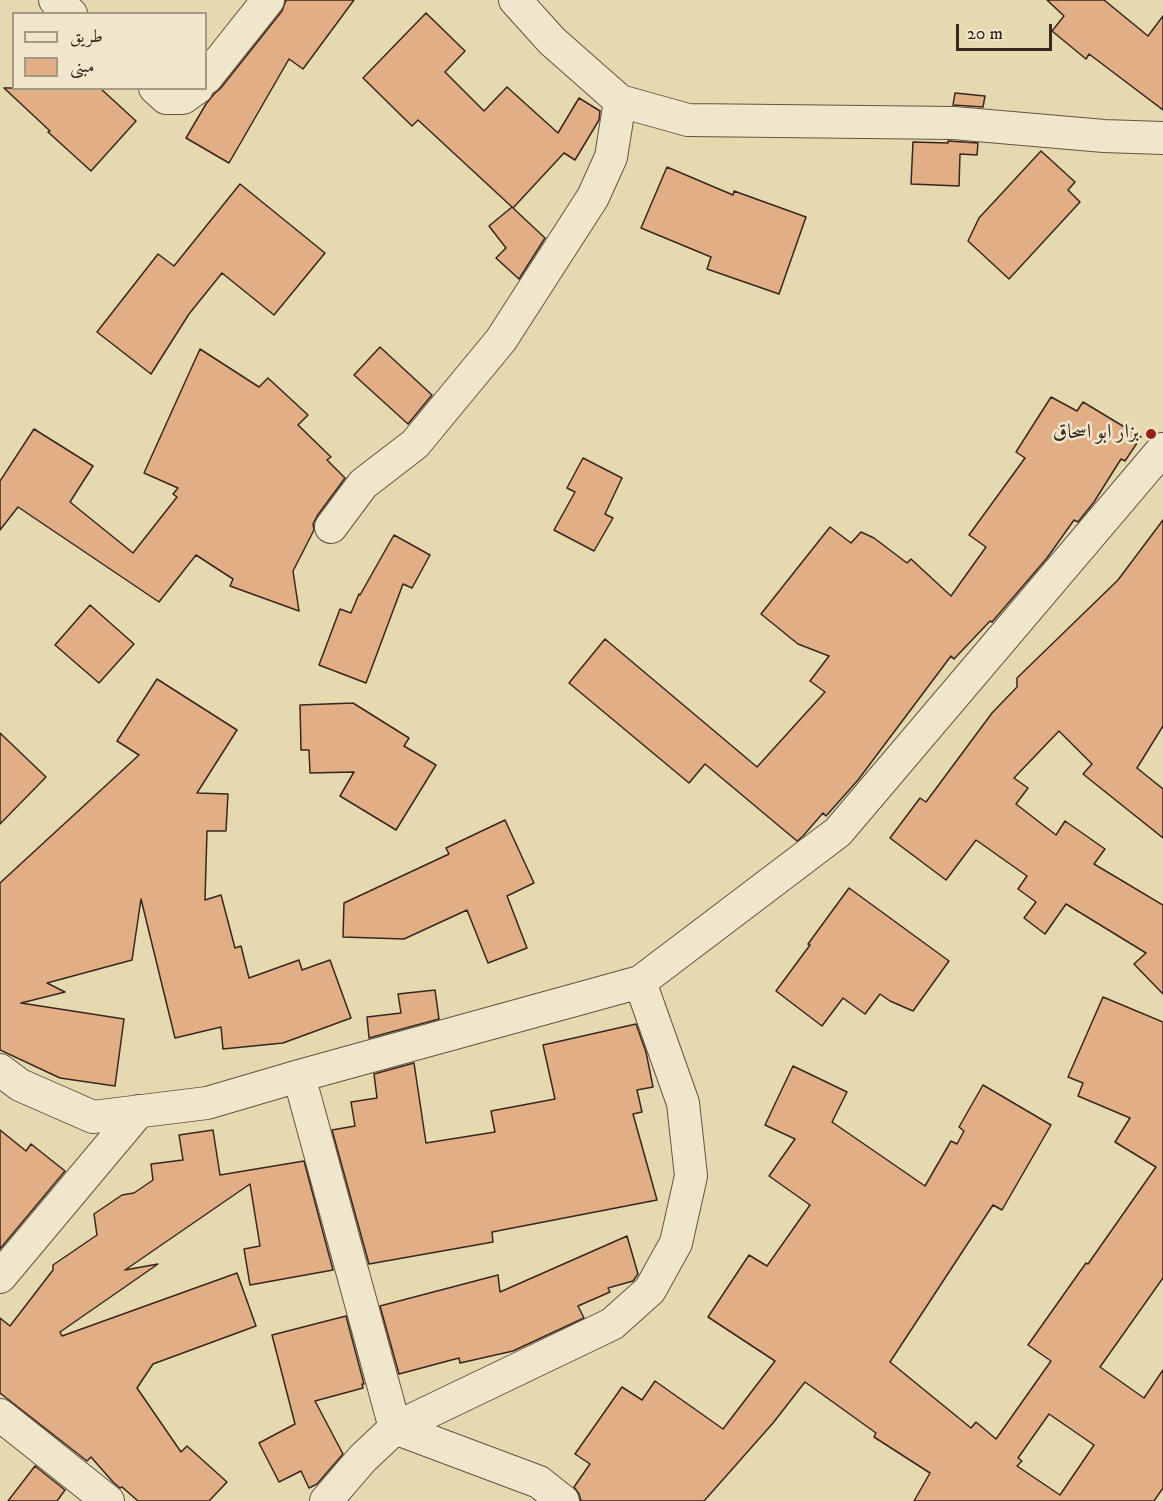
<!DOCTYPE html>
<meta charset="utf-8">
<style>
body{margin:0}
#map{position:relative;width:1163px;height:1501px;overflow:hidden;background:#e6d8af;font-family:"IM FELL DW Pica",Amiri,serif}
canvas{display:block}
.legend{position:absolute;left:12px;top:12px;width:195px;height:78px;box-sizing:border-box;background:#efe6cb;border:2px solid #a69a86;margin:0;padding:8px 10px;list-style:none;font-size:18px;color:#38271e}
.legend li{display:flex;align-items:center;gap:12px;height:30px}
.legend b{width:30px;border:2px solid #a69a86}
.scale{position:absolute;left:956px;top:24px;width:96px;height:27px;box-sizing:border-box;border:3px solid #38271e;border-top:0;padding-left:8px;font-size:18px;line-height:21px;white-space:nowrap;color:#38271e;-webkit-text-stroke:4px #efe6cb;paint-order:stroke}
</style>
<div id="map">
<canvas width="1163" height="1501"></canvas>
<ul class="legend">
<li><b style="height:8px;background:#efe6cb"></b>طريق</li>
<li><b style="height:16px;background:#e2ae85"></b>مبنى</li>
</ul>
<div class="scale">20 m</div>
</div>
<script>
const ctx = document.querySelector('canvas').getContext('2d');
ctx.lineJoin = 'round';
function fillPath(path, color) { ctx.fillStyle = color; ctx.fill(path, 'evenodd'); }
const shape = rows => new Path2D(rows.map(r => 'M' + r).join(''));
function strokePath(path, color, width, dash) { ctx.strokeStyle = color; ctx.lineWidth = width; ctx.lineCap = dash ? 'butt' : 'round'; ctx.setLineDash(dash || []); ctx.stroke(path); }
function write(font, color, halo, rows, align = 'center') {
  ctx.font = font + ' "IM FELL DW Pica",Amiri,serif'; ctx.lineWidth = 5; ctx.setLineDash([]); ctx.textBaseline = 'middle'; ctx.strokeStyle = halo; ctx.fillStyle = color; for (const [text, x, y, turn = 0] of rows) {
    ctx.save(); ctx.translate(x, y); ctx.rotate((+turn || 0) * Math.PI / 180); ctx.textAlign = isNaN(turn) ? turn : align; if (halo) ctx.strokeText(text, 0, 0); ctx.fillText(text, 0, 0); ctx.restore();
  }
}
const building = shape([
 [286,0,354,0,303,69,289,59,229,163,186,138,206,104,214,94,220,89,282,11,286,0],
 [1047,0,1104,0,1148,36,1163,16,1163,110,1089,54,1086,59,1052,31,1064,16,1047,0],
 [426,13,465,51,445,72,484,111,507,87,558,133,579,98,600,111,599,120,575,160,564,153,513,208,545,238,519,279,496,258,506,248,489,226,512,207,418,120,412,126,363,78,426,13],
 [4,88,100,88,136,121,91,171,48,132,50,131,4,88],
 [955,93,985,96,983,107,953,105,955,93],
 [948,141,978,143,977,155,960,154,959,186,911,184,913,142,948,143,948,141],
 [1041,151,1075,182,1068,190,1080,202,1009,279,968,241,979,218,1041,151],
 [667,167,733,195,734,191,806,217,779,294,707,269,711,257,641,228,667,167],
 [240,184,325,253,274,315,222,273,189,314,151,374,97,332,158,254,174,266,240,184],
 [380,347,432,395,408,424,354,375,380,347],
 [200,349,259,387,268,378,308,415,298,425,331,457,327,460,345,478,317,516,313,524,314,530,293,571,299,611,230,586,233,579,196,555,159,602,18,507,0,530,0,481,34,429,93,466,70,502,133,553,177,497,173,494,178,488,144,473,200,349],
 [1051,397,1077,411,1083,402,1141,437,1125,461,1121,459,1094,502,1078,522,1074,520,1047,558,992,622,990,621,954,659,951,656,858,780,826,816,823,813,803,836,797,841,705,764,689,783,569,683,605,639,757,767,825,692,810,681,829,656,798,644,761,614,830,527,851,543,861,532,874,538,907,563,911,559,951,596,986,547,969,535,1025,458,1016,452,1051,397],
 [583,458,622,478,605,514,613,518,594,551,554,530,575,492,567,488,583,458],
 [1163,520,1163,726,1137,768,1163,789,1163,838,1083,774,1092,764,1059,731,1014,778,1028,788,1016,804,1056,835,1065,821,1105,849,1094,864,1163,905,1163,994,1134,964,1146,953,1066,904,1045,934,1024,918,1036,902,1018,889,1027,876,976,840,946,880,890,838,920,798,926,802,992,713,1017,687,1017,678,1118,580,1163,520],
 [394,535,430,555,412,588,403,584,366,683,319,665,340,609,351,613,359,594,360,595,394,535],
 [90,605,134,644,99,683,55,645,90,605],
 [157,679,237,730,197,793,228,794,226,831,207,831,205,900,221,895,235,948,241,946,249,978,299,960,302,970,330,960,351,1018,283,1043,223,1049,221,1027,175,1038,141,899,132,960,47,983,65,992,21,1003,124,1019,115,1086,60,1078,0,1050,0,883,139,755,117,741,157,679],
 [353,703,409,738,404,746,436,765,396,830,340,796,354,772,310,773,309,750,301,750,300,705,353,703],
 [0,733,46,777,0,824,0,733],
 [505,820,534,883,507,896,527,948,488,963,467,910,404,939,343,937,344,903,449,854,446,848,505,820],
 [849,888,949,961,913,1011,890,1001,880,994,865,1014,843,998,822,1026,776,991,810,945,808,944,849,888],
 [435,990,439,1019,369,1038,367,1017,401,1013,398,994,435,990],
 [1103,997,1163,1022,1163,1278,1100,1367,1144,1398,1163,1370,1163,1488,1154,1501,914,1501,930,1473,874,1437,876,1433,805,1382,773,1423,704,1501,581,1501,579,1494,574,1487,590,1464,575,1454,622,1387,642,1400,655,1381,723,1429,775,1361,708,1317,749,1255,767,1266,810,1205,769,1176,795,1139,765,1125,793,1066,847,1092,832,1122,925,1186,951,1141,957,1144,964,1131,959,1127,983,1085,1051,1125,1002,1210,993,1205,890,1362,971,1428,976,1422,996,1439,1051,1361,1028,1345,1086,1263,1088,1264,1156,1167,1115,1142,1130,1118,1078,1096,1083,1083,1068,1077,1103,997],
 [1049,1414,1094,1445,1060,1495,1017,1466,1022,1461,1018,1458,1049,1414],
 [636,1024,646,1052,653,1087,637,1090,642,1112,633,1114,657,1200,492,1232,493,1242,369,1264,332,1130,355,1126,351,1102,377,1098,374,1074,414,1063,426,1143,495,1132,491,1111,555,1099,543,1045,636,1024],
 [0,1130,26,1151,31,1144,65,1171,0,1249,0,1130],
 [213,1130,220,1175,304,1161,333,1270,250,1285,244,1249,260,1246,250,1184,125,1270,158,1264,60,1332,62,1336,237,1273,256,1326,153,1364,137,1388,181,1452,187,1446,227,1482,209,1501,138,1501,122,1487,120,1488,113,1482,91,1457,87,1461,0,1393,0,1318,10,1326,53,1270,53,1265,97,1235,94,1214,122,1195,134,1193,153,1180,151,1164,183,1160,179,1135,213,1130],
 [627,1236,638,1274,633,1281,608,1288,610,1292,578,1306,584,1318,513,1351,460,1363,459,1358,399,1374,380,1306,498,1275,500,1292,627,1236],
 [346,1316,364,1384,362,1384,363,1388,315,1401,343,1454,317,1484,309,1488,301,1471,279,1482,259,1443,295,1424,272,1335,346,1316],
 [35,1466,65,1490,57,1501,8,1501,35,1466]
]);
const minor = shape([
 [55,0,71,14],
 [515,0,552,41,620,101,688,120,954,123,1104,136,1163,138],
 [206,78,268,0],
 [155,88,166,98,183,98,197,88],
 [331,527,363,484,415,444,501,340,593,197,611,157,620,101],
 [0,1070,20,1085,93,1117,207,1103,299,1076,640,982,838,832,1163,449],
 [299,1076,395,1428,539,1482,563,1501],
 [0,1277,139,1111],
 [0,1415,108,1501],
 [326,1501,363,1458,395,1428,612,1324,650,1290,676,1243,691,1176,683,1103,640,982]
]);
const markers = [
 [1151,434,6,"#8f2418"]
];
const poiNames = [
 ["بزار ابو اسحاق",1139,434]
];
fillPath(building, '#e2ae85');
strokePath(building, '#38271e', 1.5);
strokePath(minor, '#645342', 34);
strokePath(minor, '#efe6cb', 32);
for (const [x, y, r, color] of markers) { const dot = new Path2D(); dot.arc(x, y, r, 0, 2 * Math.PI); ctx.fillStyle = color; ctx.fill(dot); strokePath(dot, '#efe6cb', 2); }
write('21px', '#38271e', '#efe6cb', poiNames, 'right');
</script>
